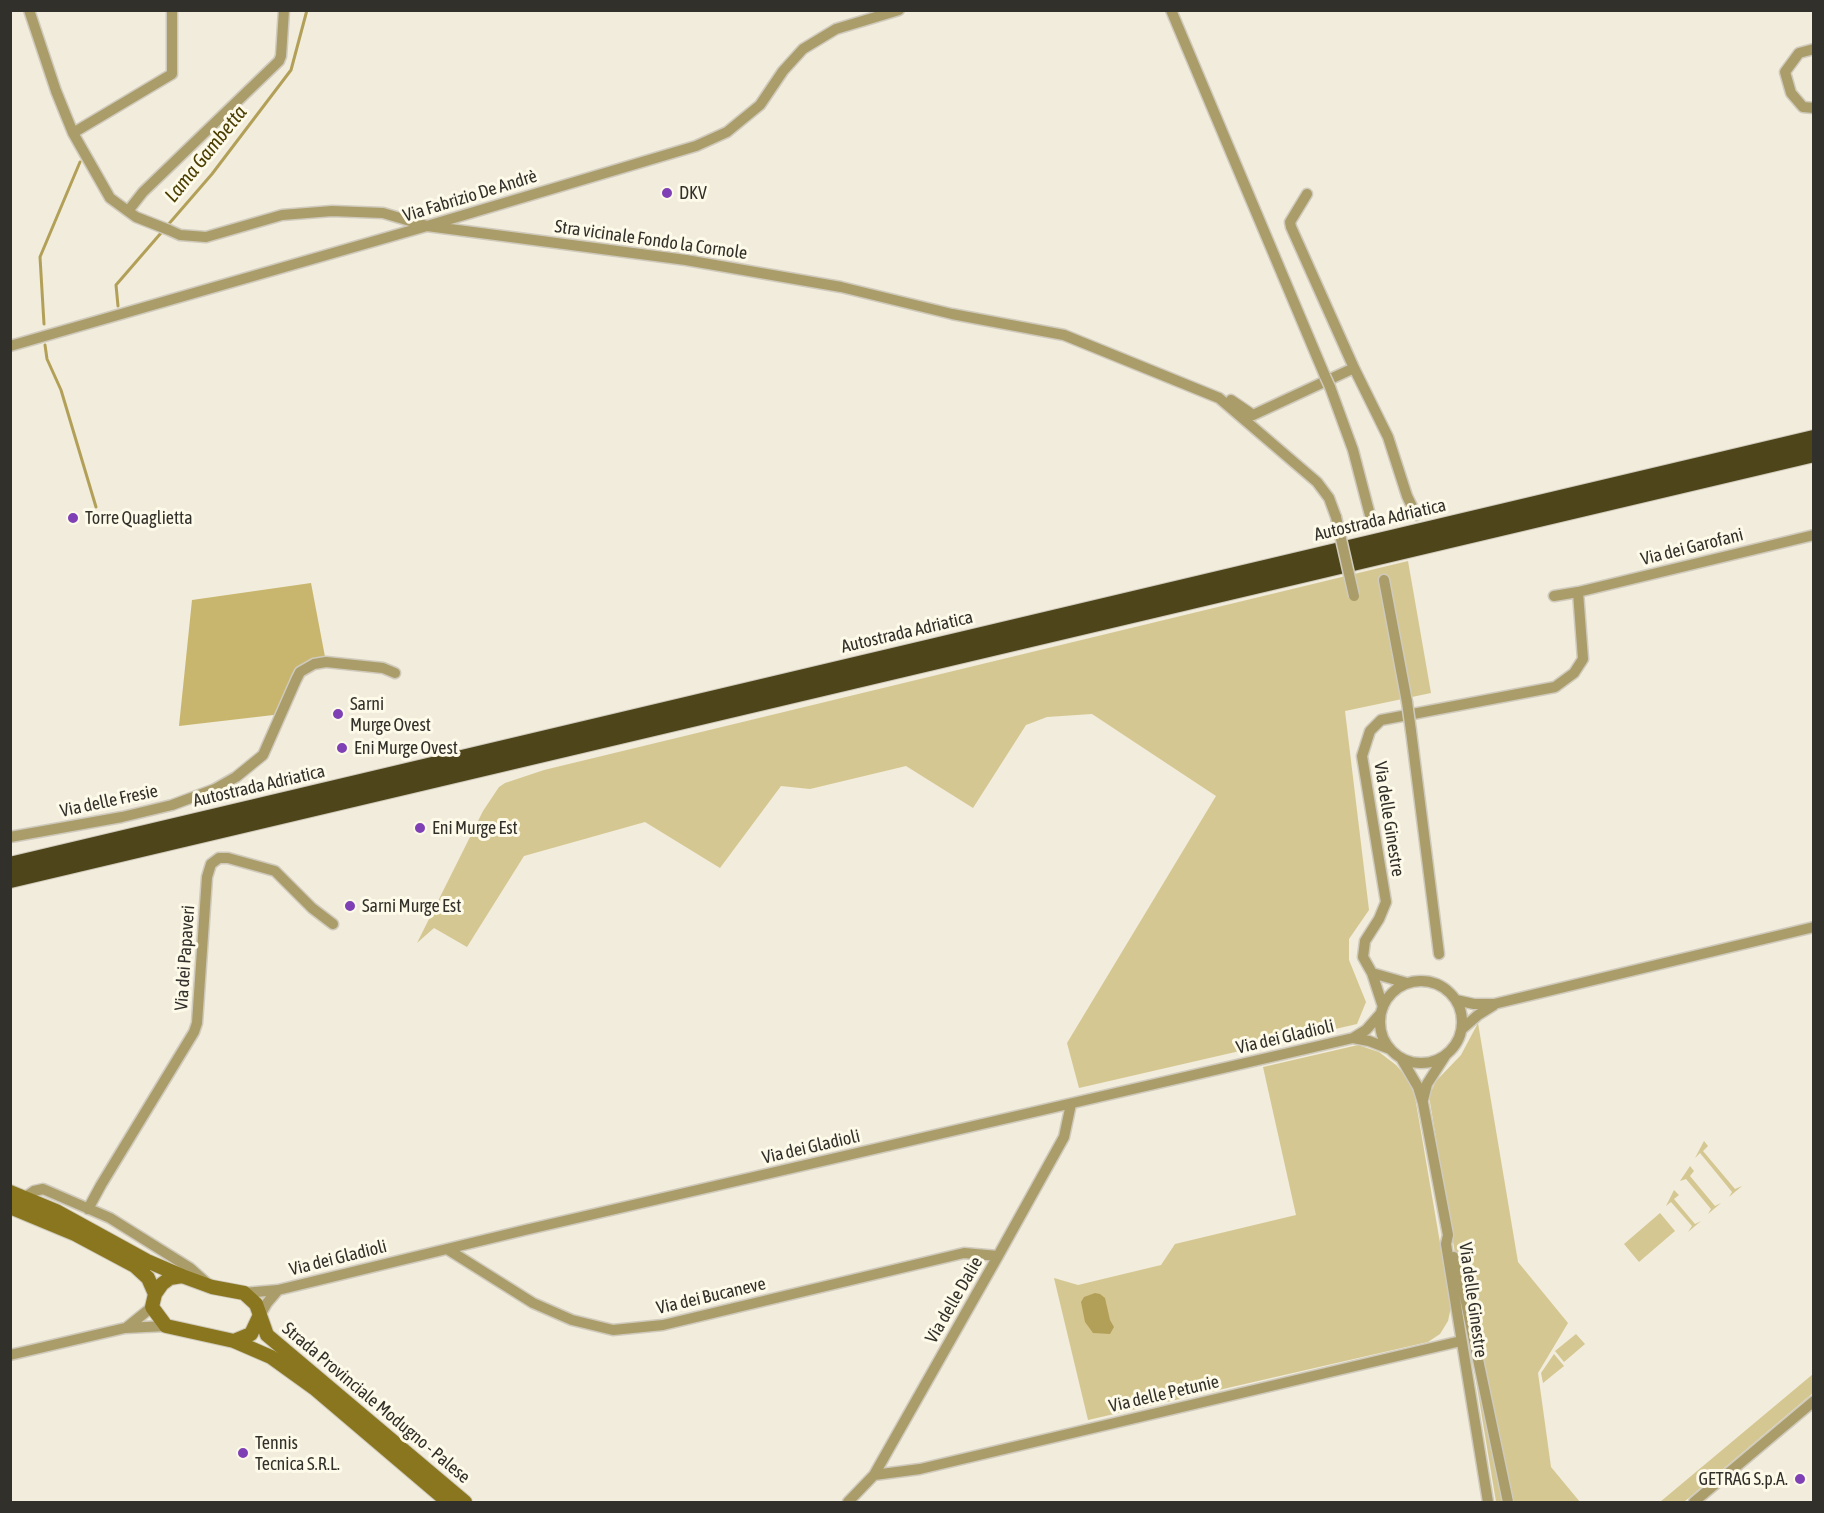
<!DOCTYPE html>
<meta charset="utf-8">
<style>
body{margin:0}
#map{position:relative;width:1824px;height:1513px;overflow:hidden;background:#f1ecdc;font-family:"Asap Condensed",sans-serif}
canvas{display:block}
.frame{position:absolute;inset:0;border:12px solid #32302a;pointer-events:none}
</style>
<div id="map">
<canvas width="1824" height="1513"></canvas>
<div class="frame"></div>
</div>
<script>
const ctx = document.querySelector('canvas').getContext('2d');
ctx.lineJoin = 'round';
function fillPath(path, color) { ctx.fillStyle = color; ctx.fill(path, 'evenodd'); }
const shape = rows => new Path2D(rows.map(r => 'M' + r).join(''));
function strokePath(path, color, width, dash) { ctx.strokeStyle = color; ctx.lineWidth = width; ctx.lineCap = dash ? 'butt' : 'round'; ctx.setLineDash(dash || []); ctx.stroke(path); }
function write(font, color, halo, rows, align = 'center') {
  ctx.font = font + ' "Asap Condensed",sans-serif'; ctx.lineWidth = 6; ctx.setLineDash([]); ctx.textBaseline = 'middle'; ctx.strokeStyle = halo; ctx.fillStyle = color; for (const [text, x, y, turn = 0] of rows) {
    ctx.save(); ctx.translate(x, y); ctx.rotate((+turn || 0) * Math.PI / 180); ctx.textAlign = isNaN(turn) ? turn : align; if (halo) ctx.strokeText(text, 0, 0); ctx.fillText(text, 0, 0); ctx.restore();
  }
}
const green = shape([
 [1408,561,1431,693,1345,711,1369,910,1349,939,1349,960,1366,1002,1357,1024,1079,1088,1067,1043,1216,796,1092,714,1047,717,1026,725,973,808,906,766,810,789,781,786,720,868,645,822,524,856,467,947,434,928,417,943,483,811,499,787,505,783,544,770],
 [1478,1023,1518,1262,1568,1323,1538,1373,1551,1467,1580,1502,1496,1502,1429,1096,1436,1081,1461,1055],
 [1358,1045,1379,1052,1396,1065,1410,1081,1415,1097,1451,1307,1448,1321,1440,1334,1428,1342,1088,1420,1054,1278,1078,1285,1161,1265,1175,1244,1296,1215,1263,1067],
 [1704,1141,1708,1146,1703,1151,1735,1189,1742,1186,1729,1197,1732,1192,1700,1153,1695,1158],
 [1690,1166,1694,1171,1690,1176,1715,1206,1721,1203,1708,1214,1711,1209,1686,1179,1680,1181],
 [1674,1190,1679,1195,1674,1199,1695,1224,1701,1221,1688,1232,1692,1226,1671,1202,1666,1206],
 [1660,1213,1675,1231,1639,1262,1624,1244],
 [1576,1334,1585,1344,1564,1362,1555,1351],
 [1554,1354,1564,1366,1543,1383,1541,1373],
 [1813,1374,1813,1393,1684,1502,1660,1502]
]);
const forest = shape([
 [311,583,326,662,307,667,282,714,179,726,192,600]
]);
const water = shape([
 [1095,1293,1100,1294,1105,1298,1110,1320,1114,1327,1110,1334,1093,1333,1085,1322,1081,1302,1084,1297]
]);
const stream = shape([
 [118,306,116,285,212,174,291,70,307,10],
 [44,324,40,257,80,162],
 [45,345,47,359,61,390,96,507]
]);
const minor = shape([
 [29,10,56,91,73,133,110,198,136,217,169,230,180,235,206,237,282,215,332,211,383,213,427,226,686,260,841,287,952,314,1064,335,1219,398,1317,482,1329,498,1336,517],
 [1171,10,1325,376],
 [1814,49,1799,53,1785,72,1791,93,1803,107,1814,108],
 [73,133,172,74,172,10],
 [1307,194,1290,222,1291,227,1354,368,1388,437,1407,496,1416,515],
 [128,211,143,192,279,61,281,56,284,10],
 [10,346,427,226,696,146,727,132,760,105,783,71,803,49,836,29,899,10],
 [1330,387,1353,450,1371,519],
 [1231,400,1253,415,1354,368],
 [1384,580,1407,702],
 [1554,596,1578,592,1814,535],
 [1411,731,1439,954],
 [10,837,122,817,172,805,215,789,236,777,263,755,296,680,300,672,314,664,326,662,383,668,395,673],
 [1372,973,1407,983],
 '1380 1022a41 41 0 1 1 82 0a41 41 0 1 1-82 0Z',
 [1456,1000,1474,1004,1494,1004,1814,927],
 [1383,1007,1372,973,1363,957,1365,941,1379,919,1386,902,1362,756,1370,731,1381,720,1555,687,1574,673,1583,659,1578,592],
 [1462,1029,1478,1015,1494,1005],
 [1353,1038,1369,1041,1390,1049],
 [1401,1058,1418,1087,1423,1103,1448,1235,1446,1244,1488,1502],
 [1423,1100,1427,1084,1445,1056],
 [24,1198,34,1191,43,1189,110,1218,190,1268,209,1285],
 [88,1209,101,1185,194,1032,197,1023,207,877,211,864,219,858,228,858,275,871,312,908,333,924],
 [447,1249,533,1303,572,1320,613,1330,663,1325,964,1253,998,1256],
 [1454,1257,1464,1293,1508,1502],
 [244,1293,278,1290,525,1230,1353,1038,1366,1030,1381,1013],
 [259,1317,267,1303,278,1290],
 [126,1328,152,1307],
 [10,1355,125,1328,166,1326],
 [874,1475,920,1469,1461,1341],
 [848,1502,874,1475,998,1256,1064,1137,1071,1104],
 [1694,1502,1814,1401]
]);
const secondary = shape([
 [10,1192,56,1211,147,1261,182,1276],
 [10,1207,75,1234,135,1266,148,1278,155,1294],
 [234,1341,251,1334,259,1317],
 [448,1502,314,1388,271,1357,234,1341,166,1326,152,1307,155,1294,162,1284,170,1278,182,1276,212,1287,244,1293,256,1304,267,1335,465,1502]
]);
const motorway = shape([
 [10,866,1814,439],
 [10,879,1814,453]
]);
const minorBridge = shape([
 [1325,376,1330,387],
 [1336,517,1354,596],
 [1407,702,1411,731]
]);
const markers = [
 [667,193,6,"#7f40b5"],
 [73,518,6,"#7f40b5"],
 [338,714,6,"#7f40b5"],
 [342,748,6,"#7f40b5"],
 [420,828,6,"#7f40b5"],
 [350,906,6,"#7f40b5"],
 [243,1453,6,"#7f40b5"],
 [1800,1479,6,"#7f40b5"]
];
const poiNames = [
 ["DKV",679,193],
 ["Torre Quaglietta",85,518],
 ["Sarni",350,704],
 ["Murge Ovest",350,725],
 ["Eni Murge Ovest",354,748],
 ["Eni Murge Est",432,828],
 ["Sarni Murge Est",362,906],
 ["Tennis",255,1443],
 ["Tecnica S.R.L.",255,1464],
 ["GETRAG S.p.A.",1788,1479,"right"]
];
const streetNames = [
 ["Via Fabrizio De Andrè",470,196,-17],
 ["Stra vicinale Fondo la Cornole",651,240,8],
 ["Autostrada Adriatica",1380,520,-13],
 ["Via dei Garofani",1692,547,-14],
 ["Autostrada Adriatica",907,632,-13],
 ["Autostrada Adriatica",259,786,-13],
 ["Via delle Fresie",109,801,-12],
 ["Via delle Ginestre",1389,819,81],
 ["Via dei Papaveri",185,958,-86],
 ["Via dei Gladioli",1285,1037,-13],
 ["Via dei Gladioli",811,1147,-13],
 ["Via dei Gladioli",338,1258,-14],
 ["Via dei Bucaneve",711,1296,-13],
 ["Via delle Dalie",954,1300,-60],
 ["Via delle Ginestre",1473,1300,82],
 ["Via delle Petunie",1164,1394,-13],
 ["Strada Provinciale Modugno - Palese",376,1403,40]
];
const waterNames = [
 ["Lama Gambetta",206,154,-51]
];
fillPath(green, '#d5c792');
fillPath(forest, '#c9b66e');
fillPath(water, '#b3a058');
strokePath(stream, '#b3a058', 3);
strokePath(minor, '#cfcabc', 13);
strokePath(secondary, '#cfcabc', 16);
strokePath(motorway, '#cfcabc', 20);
strokePath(minor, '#aa9d6a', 10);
strokePath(secondary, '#8a761e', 14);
strokePath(motorway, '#4f451a', 18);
strokePath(minorBridge, '#cfcabc', 13, []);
strokePath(minorBridge, '#aa9d6a', 10);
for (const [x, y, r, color] of markers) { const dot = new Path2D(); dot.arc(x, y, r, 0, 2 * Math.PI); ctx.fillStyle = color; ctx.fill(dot); strokePath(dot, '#fefae9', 2); }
write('18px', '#32302a', '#fefae9', poiNames, 'left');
write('18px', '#32302a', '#fefae9', streetNames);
write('italic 20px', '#4b3e01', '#fefae9', waterNames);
</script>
